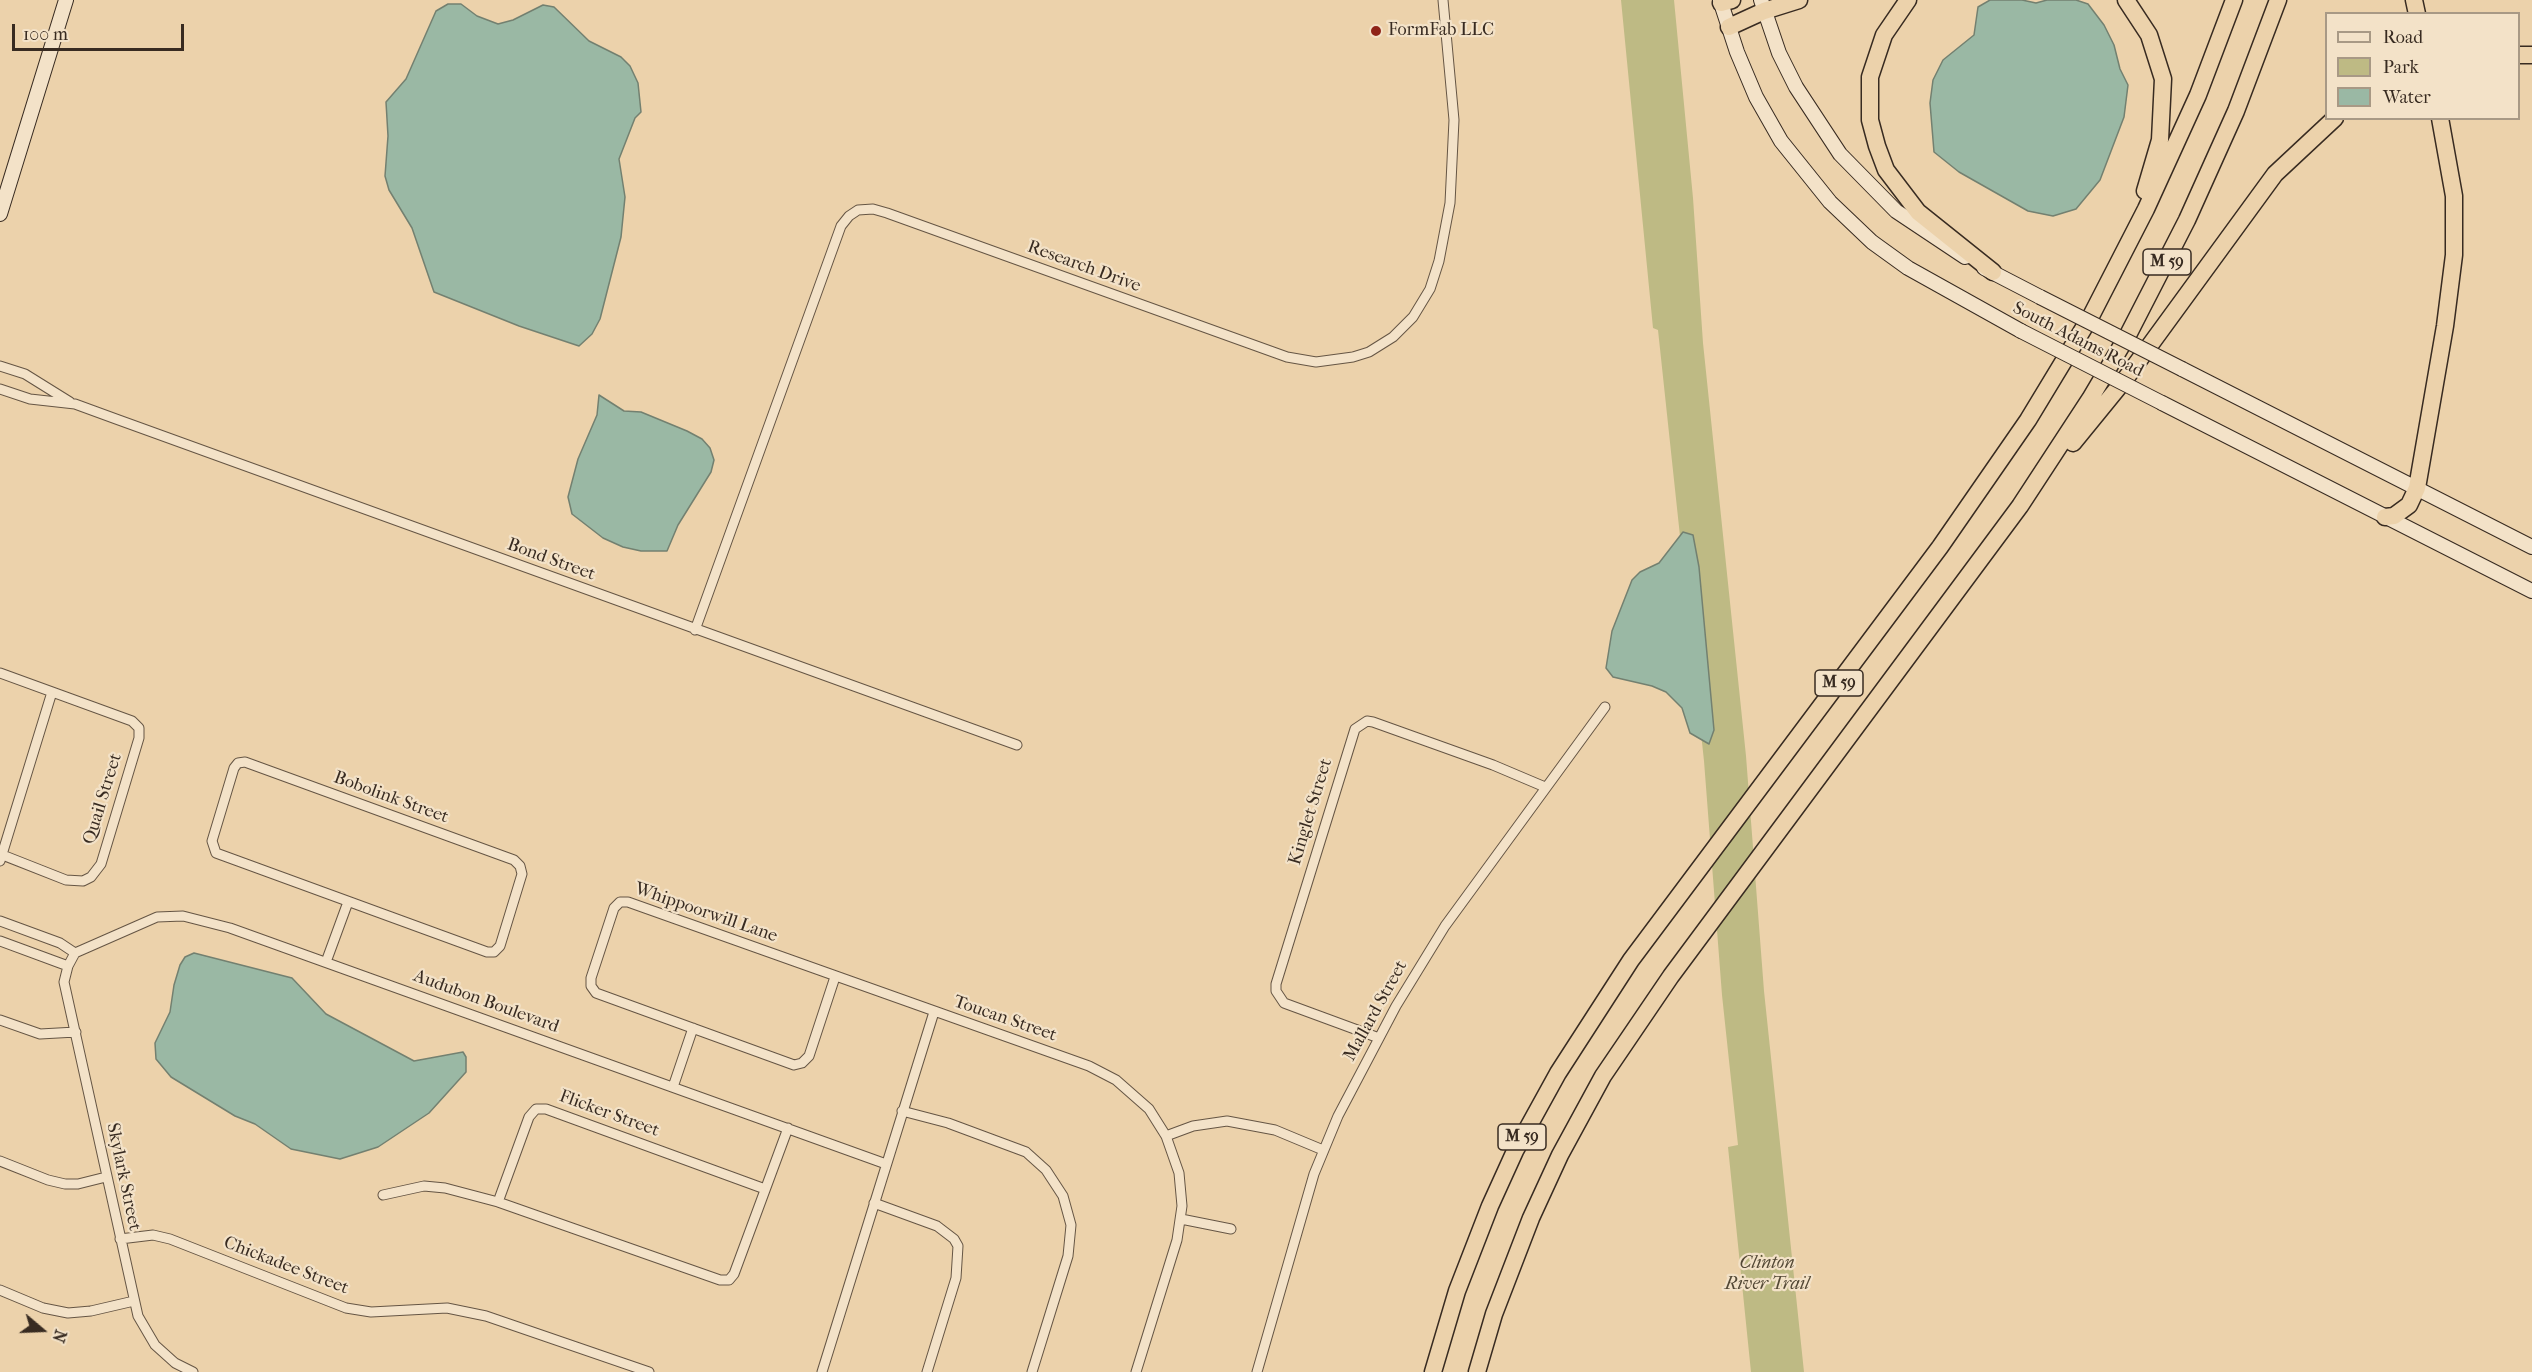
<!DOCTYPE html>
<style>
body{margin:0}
#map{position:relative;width:2532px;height:1372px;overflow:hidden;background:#ecd2ab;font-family:"IM FELL French Canon",serif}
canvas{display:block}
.legend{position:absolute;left:2325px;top:12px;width:195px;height:108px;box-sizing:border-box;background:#f3e2c8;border:2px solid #a89985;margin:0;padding:8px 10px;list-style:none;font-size:18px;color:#382b21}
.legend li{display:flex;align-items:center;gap:12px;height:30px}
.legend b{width:30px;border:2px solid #a89985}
.north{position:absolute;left:12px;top:1300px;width:60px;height:60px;-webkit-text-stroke:4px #f3e2c8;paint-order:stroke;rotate:109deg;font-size:16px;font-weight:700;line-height:24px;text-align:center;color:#382b21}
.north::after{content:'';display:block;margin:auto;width:21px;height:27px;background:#382b21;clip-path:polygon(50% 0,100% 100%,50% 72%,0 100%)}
.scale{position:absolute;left:12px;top:24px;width:172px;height:27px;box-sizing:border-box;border:3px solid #382b21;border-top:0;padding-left:8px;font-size:18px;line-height:21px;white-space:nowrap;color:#382b21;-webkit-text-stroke:4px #f3e2c8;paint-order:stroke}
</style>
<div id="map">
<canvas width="2532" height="1372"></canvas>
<ul class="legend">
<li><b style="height:8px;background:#f3e2c8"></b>Road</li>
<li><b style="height:16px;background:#beba84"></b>Park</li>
<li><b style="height:16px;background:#9ab8a4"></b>Water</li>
</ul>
<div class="north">N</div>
<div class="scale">100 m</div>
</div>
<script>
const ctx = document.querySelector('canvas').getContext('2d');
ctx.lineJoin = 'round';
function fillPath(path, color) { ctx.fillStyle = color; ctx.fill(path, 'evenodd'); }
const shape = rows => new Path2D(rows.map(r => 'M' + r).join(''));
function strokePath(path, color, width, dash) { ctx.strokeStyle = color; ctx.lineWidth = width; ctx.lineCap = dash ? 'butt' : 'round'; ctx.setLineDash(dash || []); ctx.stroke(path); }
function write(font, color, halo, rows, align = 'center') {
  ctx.font = font + ' "IM FELL French Canon",serif'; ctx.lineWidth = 4.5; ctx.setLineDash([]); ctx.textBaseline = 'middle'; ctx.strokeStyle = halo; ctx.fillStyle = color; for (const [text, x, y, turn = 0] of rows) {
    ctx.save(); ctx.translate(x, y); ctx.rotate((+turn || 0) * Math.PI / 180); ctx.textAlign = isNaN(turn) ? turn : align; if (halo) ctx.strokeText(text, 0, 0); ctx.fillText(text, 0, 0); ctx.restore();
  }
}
const green = shape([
 [1621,0,1674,0,1693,198,1703,343,1746,756,1764,991,1804,1372,1751,1372,1728,1147,1738,1145,1722,995,1704,761,1658,330,1653,328]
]);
const water = shape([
 [1990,0,2022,0,2036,3,2047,0,2076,0,2088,4,2104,25,2114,45,2120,69,2128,85,2124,117,2100,180,2076,209,2053,216,2028,211,1959,172,1934,152,1930,103,1933,80,1943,60,1974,35,1978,7,1990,0],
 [448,4,461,4,477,16,498,24,513,20,543,5,554,7,589,41,621,57,630,66,638,83,641,112,635,118,619,159,625,197,621,237,600,319,592,334,579,346,519,326,434,292,412,228,389,190,385,176,388,136,386,102,406,79,436,11,448,4],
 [599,395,624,411,641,412,687,431,702,439,710,448,714,460,711,472,678,525,667,551,641,551,623,547,603,538,572,514,568,497,578,459,597,415,599,395],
 [1683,532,1693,535,1699,567,1714,730,1709,744,1690,733,1682,708,1666,692,1652,686,1613,677,1606,668,1612,631,1632,580,1640,572,1659,563,1683,532],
 [194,953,292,978,326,1014,414,1061,463,1052,466,1057,466,1072,429,1113,378,1147,340,1159,291,1149,255,1124,235,1116,171,1077,156,1059,155,1043,170,1012,174,985,180,965,185,957,194,953]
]);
const minor = shape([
 [0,366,25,374,70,402],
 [0,389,30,399,75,404,116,419,1017,745],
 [695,630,841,226,849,216,858,210,873,209,887,213,1287,357,1316,362,1353,357,1369,352,1393,337,1413,317,1430,289,1439,261,1450,203,1454,120,1443,0],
 [0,673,132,721,139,728,139,738,101,864,91,877,83,881,66,880,0,854],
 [245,762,514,860,520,866,522,874,500,946,494,952,487,952,216,853,212,841,234,768,238,763,245,762],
 [0,861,52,692],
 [0,921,60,943,75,953],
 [0,941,68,966],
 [326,962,348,902],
 [835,977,809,1056,802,1063,794,1065,596,993,591,986,591,978,614,908,620,902,628,902,1089,1066,1116,1080,1149,1109,1166,1136,1179,1173,1182,1206,1177,1240,1136,1372],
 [0,1020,40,1034,76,1032],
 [1379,1038,1284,1003,1276,991,1276,984,1355,729,1367,721,1373,722,1493,765,1545,787],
 [673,1087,693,1028],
 [902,1111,948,1123,1026,1152,1046,1170,1063,1196,1071,1225,1068,1256,1032,1372],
 [1166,1136,1193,1126,1227,1121,1275,1130,1323,1150],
 [0,1161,48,1180,65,1184,78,1184,106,1177],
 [383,1195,424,1186,445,1188,498,1202,720,1280,729,1280,734,1274,788,1128],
 [498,1202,529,1117,536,1109,546,1109,765,1189],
 [874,1203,937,1226,954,1239,958,1246,956,1278,927,1372],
 [1181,1219,1231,1229],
 [120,1239,153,1235,170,1239,346,1308,371,1312,447,1308,486,1316,649,1372],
 [0,1290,43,1308,68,1313,91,1311,134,1301],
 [193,1372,175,1363,155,1345,138,1316,64,982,68,966,75,953,157,917,183,916,230,928,886,1164],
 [822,1372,934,1012],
 [1257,1372,1314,1174,1338,1116,1396,1006,1445,926,1605,707]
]);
const secondary = shape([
 [1720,0,1737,52,1756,97,1781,141,1830,202,1872,242,1908,268,2021,331],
 [1761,0,1779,53,1796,87,1840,154,1896,211,1965,257],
 [0,214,66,0],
 [1984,268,2040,297],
 [2182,369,2532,547],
 [2162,403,2532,591]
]);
const motorway = shape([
 [1908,0,1884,35,1870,77,1870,120,1877,146,1886,170,1918,212,1993,272],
 [2126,0,2149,35,2163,79,2160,140,2145,191],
 [2414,0,2417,14],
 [1721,3,1732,0],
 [1729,27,1764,11,1799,0],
 [2518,55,2532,55],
 [2073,443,2126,378,2275,174,2335,118],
 [2385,517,2394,516,2409,505,2417,488,2445,326,2454,255,2454,196,2440,118],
 [1433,1372,1457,1291,1490,1206,1515,1151,1558,1073,1631,960,1940,547,2028,420,2091,316,2146,209,2198,95,2234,0],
 [1477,1372,1494,1314,1531,1218,1560,1155,1603,1076,1671,976,2020,506,2090,399,2129,333,2187,220,2236,111,2278,0]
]);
const secondaryBridge = shape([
 [2040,297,2182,369],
 [2021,331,2162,403]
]);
const markers = [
 [1376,31,6,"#8f2418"]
];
const shields = [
 [2167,262,48],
 [1839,683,48],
 [1522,1137,48]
];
const shieldNames = [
 ["M 59",2167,262],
 ["M 59",1839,683],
 ["M 59",1522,1137]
];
const poiNames = [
 ["FormFab LLC",1388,31]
];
const streetNames = [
 ["Research Drive",1084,267,20],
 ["South Adams Road",2078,340,27],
 ["Bond Street",551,560,20],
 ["Bobolink Street",391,798,20],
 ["Quail Street",103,799,-73],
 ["Kinglet Street",1311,812,-73],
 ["Whippoorwill Lane",706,913,19],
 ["Audubon Boulevard",486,1002,20],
 ["Mallard Street",1376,1011,-61],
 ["Toucan Street",1005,1019,19],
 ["Flicker Street",609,1114,20],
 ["Skylark Street",123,1177,78],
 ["Chickadee Street",286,1266,21]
];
const parkNames = [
 ["Clinton",1767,1264],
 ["River Trail",1767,1285]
];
fillPath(green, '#beba84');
fillPath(water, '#9ab8a4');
strokePath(water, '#738070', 1.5);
strokePath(minor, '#655544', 11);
strokePath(secondary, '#382b21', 16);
strokePath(motorway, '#382b21', 19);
strokePath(minor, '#f3e2c8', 9);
strokePath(secondary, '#f3e2c8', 14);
strokePath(motorway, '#ecd2ab', 16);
strokePath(secondaryBridge, '#382b21', 16, []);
strokePath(secondaryBridge, '#f3e2c8', 14);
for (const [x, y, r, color] of markers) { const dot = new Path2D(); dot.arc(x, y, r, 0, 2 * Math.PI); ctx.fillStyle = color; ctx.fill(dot); strokePath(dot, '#f3e2c8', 2); }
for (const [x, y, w] of shields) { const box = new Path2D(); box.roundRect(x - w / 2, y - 13, w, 26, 4.5); ctx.fillStyle = '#f3e2c8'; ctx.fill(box); strokePath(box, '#382b21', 1.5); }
write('bold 16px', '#382b21', null, shieldNames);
write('18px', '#382b21', '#f3e2c8', poiNames, 'left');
write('18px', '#382b21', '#f3e2c8', streetNames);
write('italic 18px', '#534835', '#f3e2c8', parkNames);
</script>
